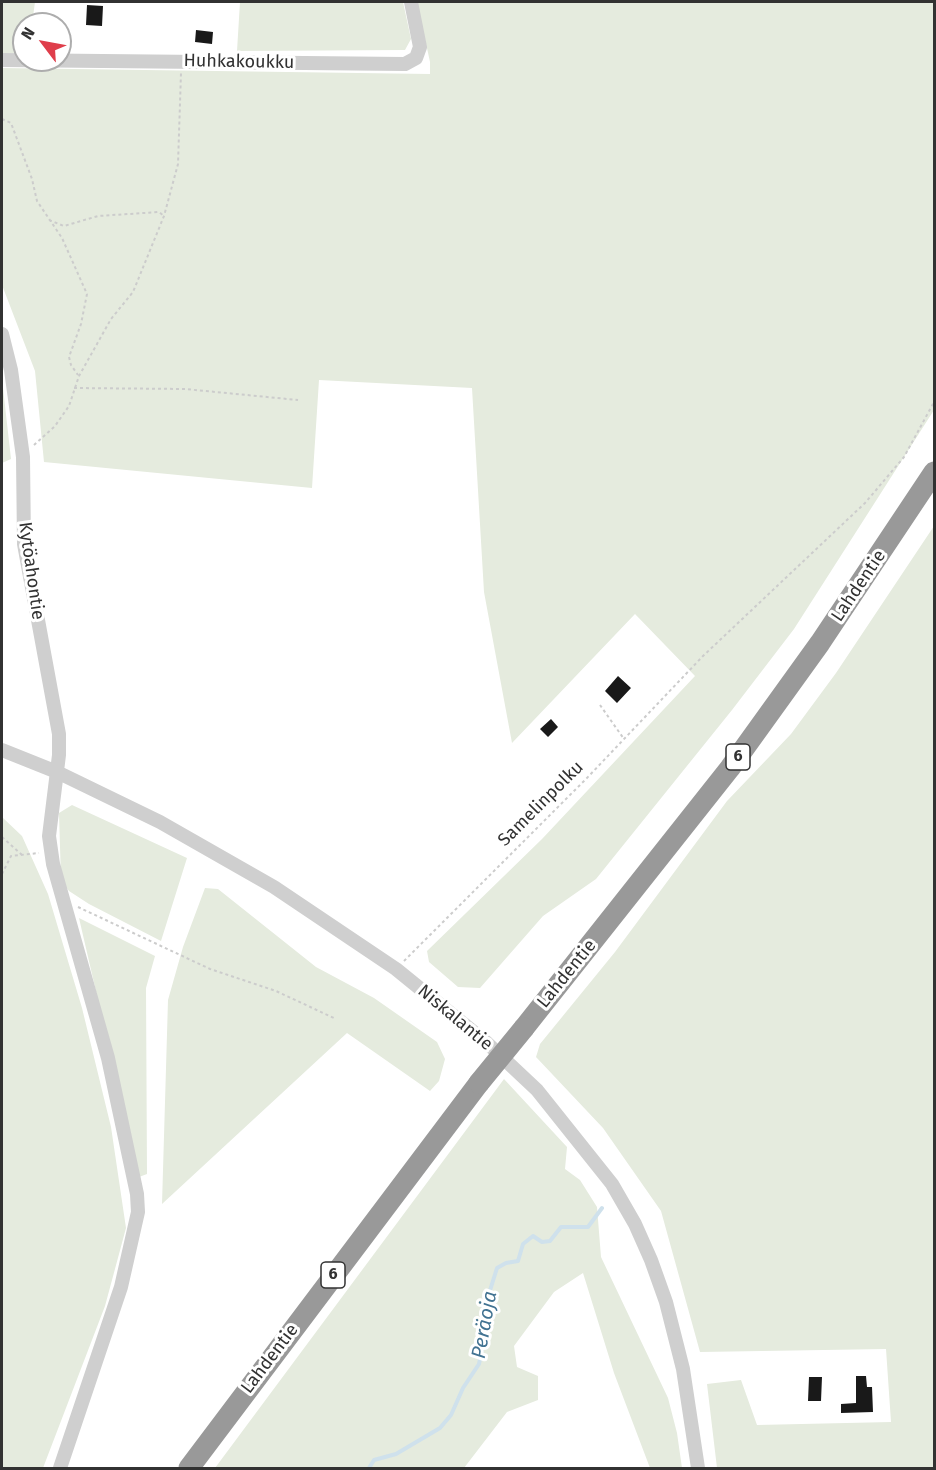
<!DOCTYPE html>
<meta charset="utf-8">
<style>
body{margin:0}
#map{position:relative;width:936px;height:1470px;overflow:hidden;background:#fff;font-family:"Fira Sans",sans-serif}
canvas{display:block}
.frame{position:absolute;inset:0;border:3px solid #323232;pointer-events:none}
.north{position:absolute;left:12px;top:12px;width:60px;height:60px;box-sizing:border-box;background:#fff;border:2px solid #adadad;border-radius:50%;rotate:302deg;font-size:16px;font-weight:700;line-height:24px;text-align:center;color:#323232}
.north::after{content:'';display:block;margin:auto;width:21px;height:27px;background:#df3e4b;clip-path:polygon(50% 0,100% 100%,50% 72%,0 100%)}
</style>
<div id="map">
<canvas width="936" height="1470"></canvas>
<div class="frame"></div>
<div class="north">N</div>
</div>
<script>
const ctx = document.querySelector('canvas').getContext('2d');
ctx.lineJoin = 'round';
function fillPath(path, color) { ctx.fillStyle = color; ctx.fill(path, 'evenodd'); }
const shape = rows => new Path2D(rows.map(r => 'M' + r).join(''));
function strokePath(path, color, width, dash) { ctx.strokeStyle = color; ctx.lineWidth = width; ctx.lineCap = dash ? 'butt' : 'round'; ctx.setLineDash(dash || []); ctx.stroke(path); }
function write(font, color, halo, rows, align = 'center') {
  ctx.font = font + ' "Fira Sans",sans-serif'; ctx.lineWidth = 6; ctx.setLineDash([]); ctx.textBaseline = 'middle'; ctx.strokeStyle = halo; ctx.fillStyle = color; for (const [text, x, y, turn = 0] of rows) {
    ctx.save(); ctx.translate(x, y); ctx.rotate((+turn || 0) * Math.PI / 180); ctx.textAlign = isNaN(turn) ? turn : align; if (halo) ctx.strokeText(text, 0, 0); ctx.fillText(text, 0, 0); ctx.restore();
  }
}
const green = shape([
 [2,2,35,2,32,24,24,24,24,53,2,53],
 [240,2,403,2,411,39,405,50,237,51],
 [417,2,934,2,934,410,794,629,732,710,596,879,543,916,480,988,458,987,429,962,427,951,542,839,695,676,635,614,512,743,484,592,472,388,319,380,312,488,44,462,35,371,2,285,2,68,430,74,430,62],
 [2,379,11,459,2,463],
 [934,526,934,1468,717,1468,707,1384,741,1380,757,1425,891,1422,886,1349,700,1352,661,1211,603,1128,536,1057,540,1044,615,952,727,801,791,734,836,673],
 [72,805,187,858,161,941,89,904,69,891,61,880,59,813],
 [2,817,22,836,48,894,82,1008,111,1127,126,1228,105,1306,43,1468,2,1468],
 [205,888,218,889,316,967,374,998,437,1042,445,1059,439,1081,430,1091,347,1033,162,1204,168,1000,183,947],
 [79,918,155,956,146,988,147,1174,139,1177],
 [504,1079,567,1147,565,1169,580,1180,597,1207,601,1257,668,1398,677,1433,682,1468,650,1468,614,1373,583,1273,554,1292,514,1346,517,1367,538,1376,538,1400,507,1412,464,1468,215,1468]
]);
const stream = shape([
 [369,1468,374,1460,396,1454,440,1428,451,1415,463,1388,479,1364,488,1320,487,1300,497,1268,506,1263,518,1261,523,1244,533,1236,542,1242,550,1241,561,1227,588,1227,602,1208]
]);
const building = shape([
 [87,5,103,6,102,26,86,25],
 [196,30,213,32,212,44,195,42],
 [618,676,631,688,617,703,605,691],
 [551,719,558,727,548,737,540,729],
 [856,1376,866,1376,867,1387,872,1387,873,1412,841,1413,841,1404,856,1403],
 [809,1377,822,1377,821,1401,808,1401]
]);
const path = shape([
 [2,119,11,123,32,179,37,201,62,238,87,294,81,324,69,357,71,365,78,375],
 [49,220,64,226,98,216,159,212,164,216],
 [74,388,185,389,298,400],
 [34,445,55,426,69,406,79,376,111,319,133,292,164,216,178,164,181,73],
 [600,705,624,739],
 [2,837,22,855],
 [2,874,11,856,39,853],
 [78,907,210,969,276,991,336,1019],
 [404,961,586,779,703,656,865,503,904,457,934,402]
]);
const minor = shape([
 [2,60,405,64,416,58,420,47,411,2],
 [2,334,11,370,23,457,24,544,59,734,59,755,49,836,53,864,108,1058,137,1194,138,1212,121,1287,60,1468],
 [2,750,57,772,160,822,274,887,396,969,487,1043,537,1090,612,1184,635,1224,651,1260,666,1302,683,1369,698,1468]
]);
const highway = shape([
 [524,1028,730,768,820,643,934,472],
 [189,1468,479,1083]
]);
const highwayBridge = shape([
 [479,1083,524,1028]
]);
const shields = [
 [738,757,24],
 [333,1275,24]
];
const shieldNames = [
 ["6",738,757],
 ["6",333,1275]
];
const streetNames = [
 ["Huhkakoukku",239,62,1],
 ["Kytöahontie",31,571,82],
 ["Lahdentie",859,586,-56],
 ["Samelinpolku",541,804,-45],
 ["Lahdentie",567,974,-51],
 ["Niskalantie",455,1018,40],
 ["Lahdentie",270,1359,-53]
];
const waterNames = [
 ["Peräoja",485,1325,-80]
];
fillPath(green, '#e5ebde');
strokePath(stream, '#cfe1ec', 4);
fillPath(building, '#191919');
strokePath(path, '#ccc', 2, [3, 3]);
strokePath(minor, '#cfcfcf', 14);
strokePath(highway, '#999', 21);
strokePath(highwayBridge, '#999', 21);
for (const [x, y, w] of shields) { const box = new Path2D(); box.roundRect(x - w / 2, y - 13, w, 26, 4.5); ctx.fillStyle = '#fff'; ctx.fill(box); strokePath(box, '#323232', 1.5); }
write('bold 16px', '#323232', null, shieldNames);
write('18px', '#323232', '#fff', streetNames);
write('italic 20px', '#427392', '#fff', waterNames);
</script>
